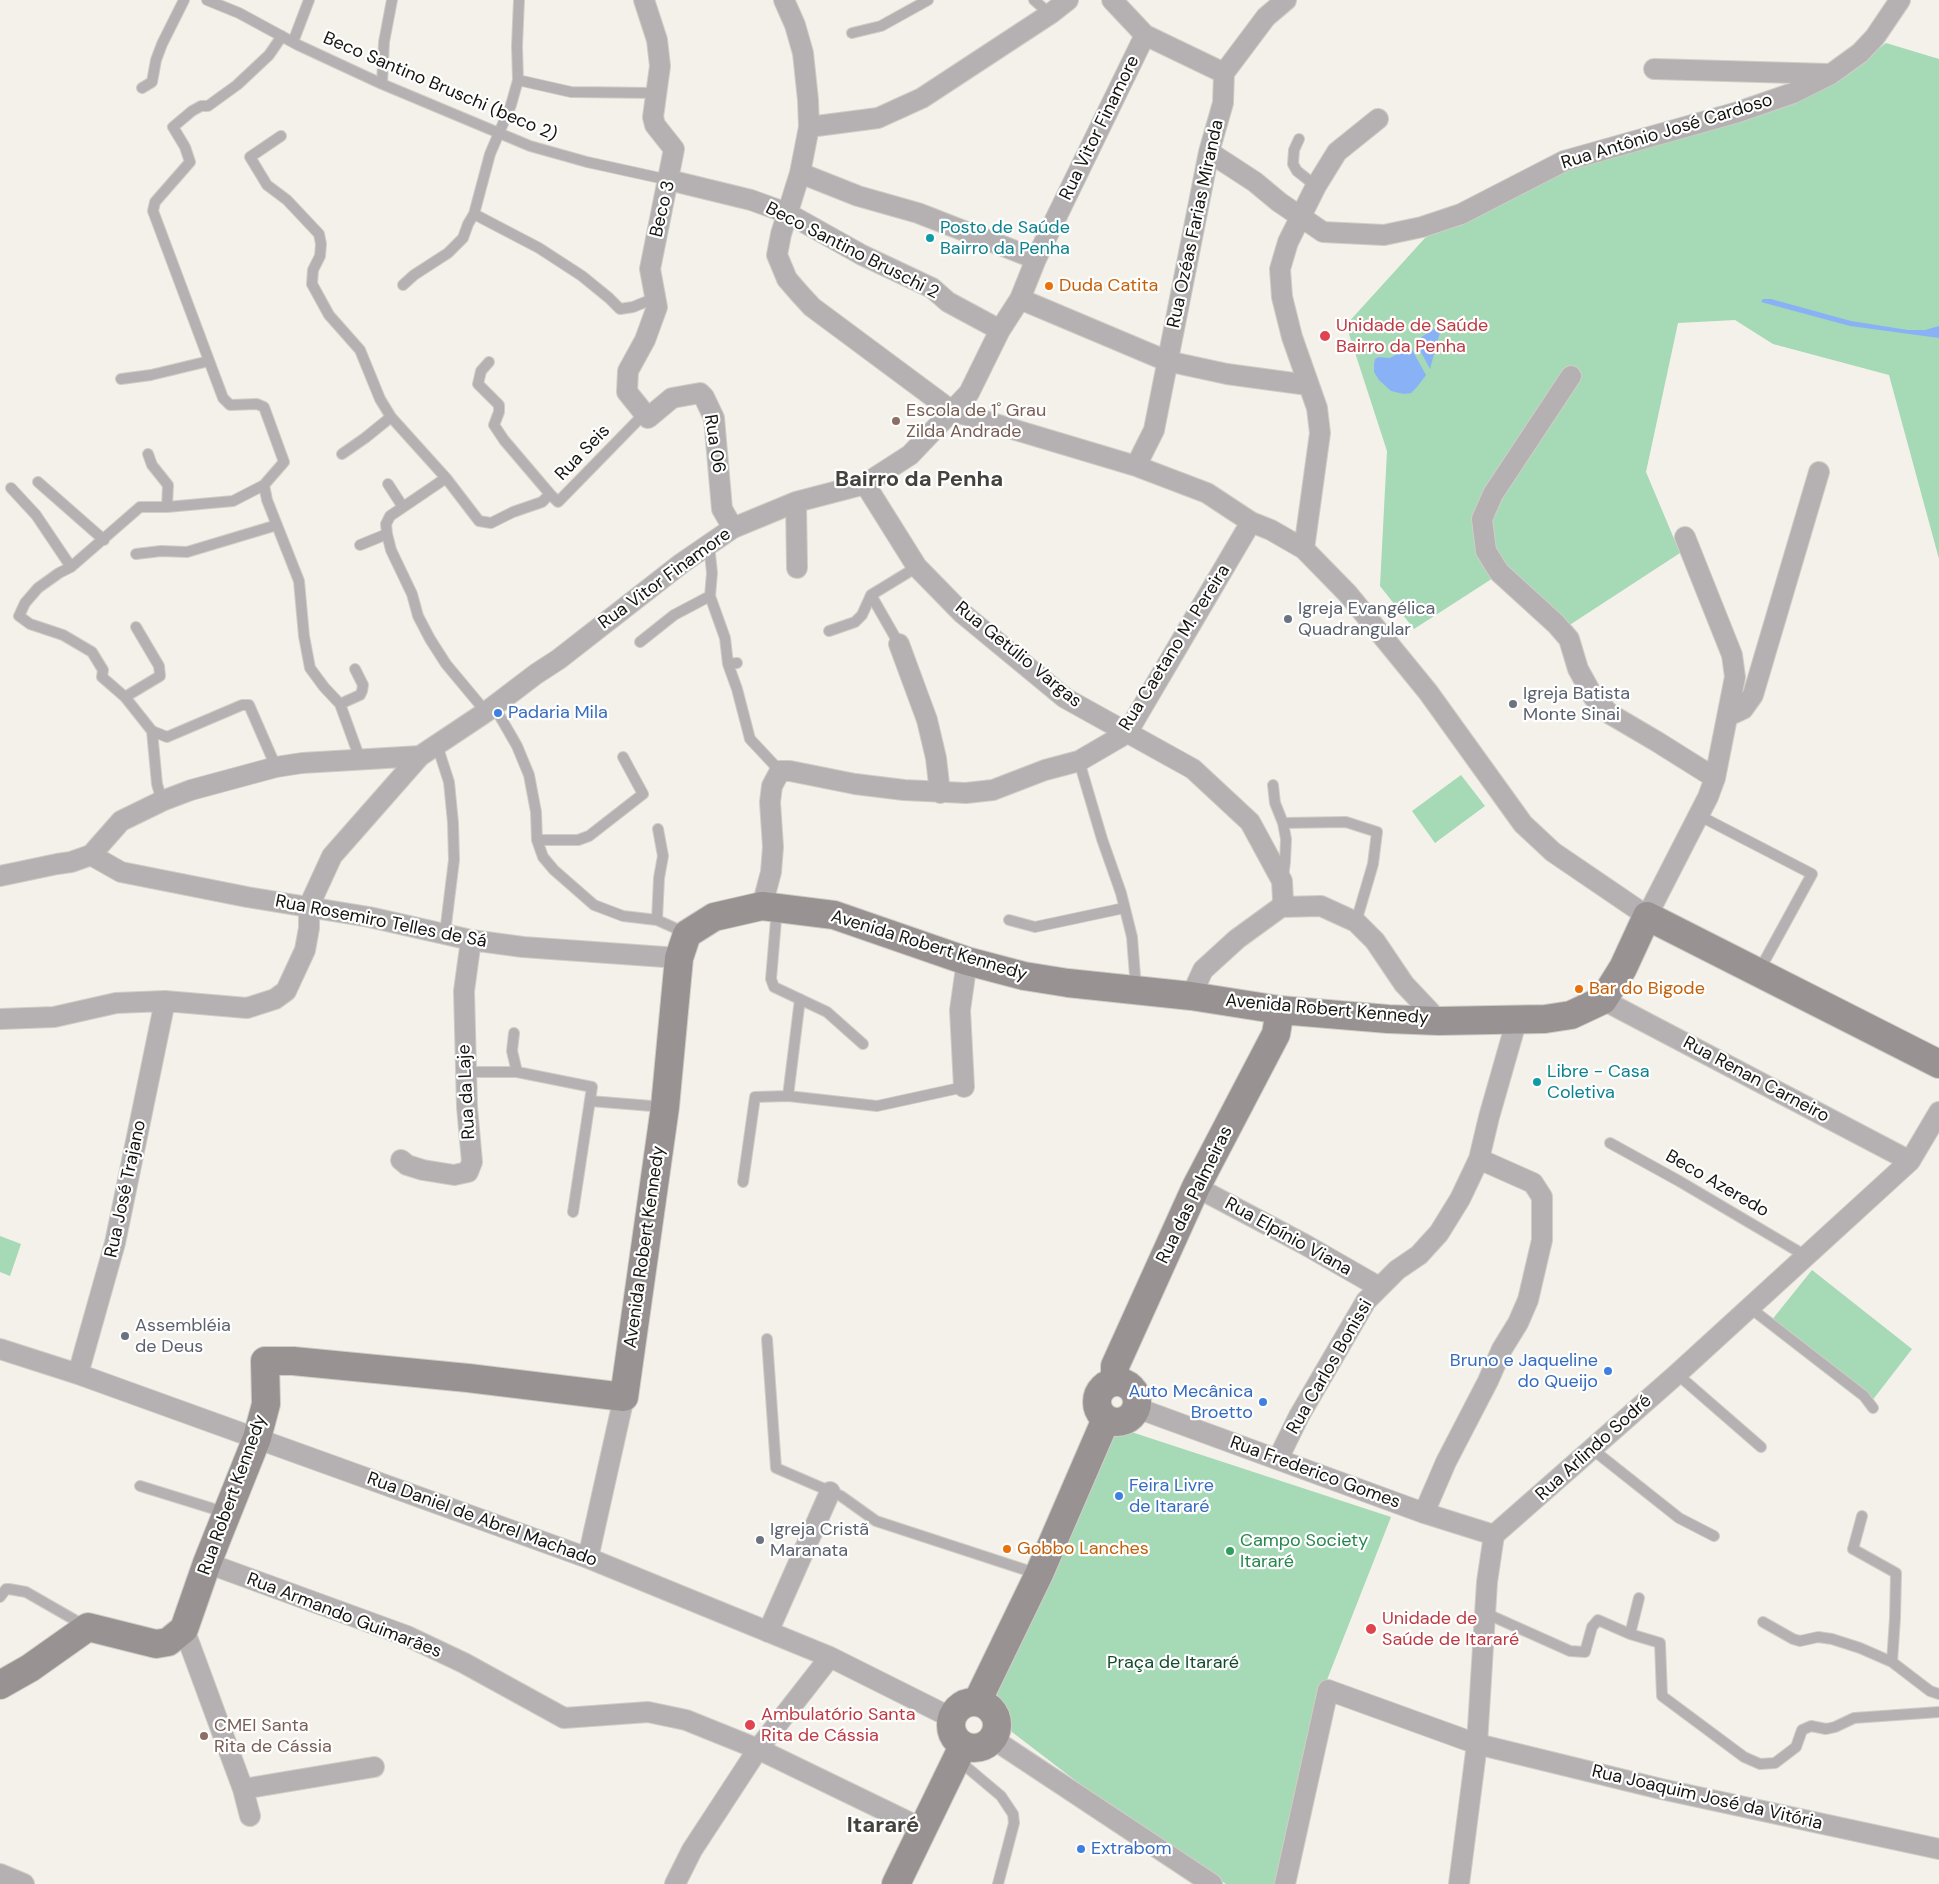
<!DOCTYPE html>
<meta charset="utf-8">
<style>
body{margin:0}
canvas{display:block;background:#f3f1e9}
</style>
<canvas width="1939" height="1884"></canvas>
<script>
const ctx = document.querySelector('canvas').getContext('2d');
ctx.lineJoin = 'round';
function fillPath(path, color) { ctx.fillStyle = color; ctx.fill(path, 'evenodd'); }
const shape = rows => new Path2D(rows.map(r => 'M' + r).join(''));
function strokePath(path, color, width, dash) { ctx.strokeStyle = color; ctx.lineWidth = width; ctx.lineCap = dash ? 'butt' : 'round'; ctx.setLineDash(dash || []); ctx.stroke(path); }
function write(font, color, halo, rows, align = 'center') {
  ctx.font = font + ' "DM Sans",sans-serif'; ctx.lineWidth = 4.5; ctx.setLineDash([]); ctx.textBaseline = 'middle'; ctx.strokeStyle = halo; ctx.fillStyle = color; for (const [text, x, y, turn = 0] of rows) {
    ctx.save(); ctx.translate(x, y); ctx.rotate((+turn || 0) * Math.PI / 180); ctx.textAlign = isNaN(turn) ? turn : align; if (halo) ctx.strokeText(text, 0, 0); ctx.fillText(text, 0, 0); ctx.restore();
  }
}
const green = shape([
 [1886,43,1939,59,1939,559,1889,375,1773,344,1735,320,1678,323,1646,472,1680,553,1565,628,1504,571,1414,629,1380,586,1387,451,1346,325,1425,238,1563,168,1861,62],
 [1461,775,1485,806,1435,843,1412,811],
 [0,1236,21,1244,10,1276,0,1272],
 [1812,1270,1912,1349,1868,1406,1767,1326],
 [1110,1425,1391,1517,1321,1695,1277,1884,1226,1884,1127,1820,1012,1732,997,1694,1046,1574]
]);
const water = shape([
 [1763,299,1771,299,1851,321,1908,330,1925,330,1939,326,1939,338,1850,326,1761,302],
 [1436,328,1439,328,1440,332,1430,369,1415,341],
 [1409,347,1411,348,1426,375,1417,387,1411,393,1404,394,1391,391,1379,380,1374,372,1374,364,1375,359,1379,357,1390,358]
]);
const lane = shape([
 [207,0,239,13,298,45,382,84,530,146,587,162,669,180],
 [1034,0,1050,14],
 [852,33,881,26,928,0],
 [293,42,309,0],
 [518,80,517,46,519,0],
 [382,84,384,42,392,0],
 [142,88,152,82,156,60,162,44,184,0],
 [281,136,250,157,267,185,287,200,319,234,321,244,320,256,313,270,312,284,329,315,360,350,380,399,391,417,446,478],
 [1299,139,1294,150,1293,164,1297,171,1316,186],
 [474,214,539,248,582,276,609,298,620,309,633,307,655,298],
 [403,285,414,275,448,253,463,238,468,224,474,214,490,154,511,105,518,80,571,92,656,93],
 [489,362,481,371,478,384,499,405,499,412,494,425,504,440,550,494],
 [121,379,151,375,209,361],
 [148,454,152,465,168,485,167,507],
 [342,454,365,438,391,417],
 [38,482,104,540],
 [388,484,403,507],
 [264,485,267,500,299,581,304,636,310,668,324,687,340,704,360,759],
 [11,488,36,515,71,567],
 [387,534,391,550,412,594,418,616,430,639,446,664,486,712],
 [709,544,712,573,710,596,725,638,728,664,737,663],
 [360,545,387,534,386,524,390,516,446,478,479,521,491,523,513,512,542,502,550,494,558,502,645,413],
 [136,554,161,551,187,552,277,525],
 [871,595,899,644],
 [829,631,855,622,862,615,871,595,917,567],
 [640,642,674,615,710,596],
 [728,664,737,689,750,739,780,771],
 [125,697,160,676,159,666,136,627],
 [340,704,360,695,362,691,363,685,355,669],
 [494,706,517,746,529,775,536,812,537,840,543,857,554,870,594,905,623,916,657,920,686,933],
 [152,731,167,737,242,705,249,705,276,767],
 [437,745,449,782,453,823,454,860,445,933],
 [1079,761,1102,839,1121,893,1132,937,1136,989],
 [1273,785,1275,803,1283,823,1286,839,1285,862,1283,877],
 [162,801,157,784,152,731,125,697,102,677,103,670,92,652,63,635,30,624,19,616,25,603,38,588,59,573,71,567,140,507,167,507,233,501,264,485,284,462,264,407,257,404,230,405,223,398,153,211,155,202,190,162,185,147,173,127,192,111,201,106,208,106,237,85,269,55,282,36],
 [1698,815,1812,874,1759,971],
 [1283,823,1346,822,1377,832,1373,864,1356,922],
 [537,840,578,840,589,836,643,794,623,757],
 [777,908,771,979,774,987,827,1012,863,1044],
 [657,920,659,878,663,856,658,829],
 [1009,920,1035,927,1124,908],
 [514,1033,512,1051,517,1072,592,1087,573,1212],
 [466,1072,517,1072],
 [788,1096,800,999],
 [590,1101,664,1107],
 [1610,1143,1679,1181,1806,1256],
 [743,1182,755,1097,788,1096,877,1106,964,1087],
 [1749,1307,1864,1396,1873,1408],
 [767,1339,776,1468,841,1496,876,1521,1038,1574],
 [1677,1374,1761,1447],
 [1592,1449,1679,1518,1714,1536],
 [140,1486,227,1513],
 [1862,1516,1853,1549,1896,1573,1895,1618,1892,1662],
 [0,1597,6,1589,9,1589,26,1592,87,1627],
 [1485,1613,1570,1651,1585,1652,1592,1627,1598,1620,1630,1634,1660,1643,1662,1696,1744,1757,1760,1764,1775,1763,1796,1747,1802,1730,1811,1726,1826,1729,1835,1727,1854,1718,1939,1712],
 [1763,1622,1793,1639,1800,1641,1818,1637,1832,1639,1860,1648,1892,1662,1930,1691,1939,1694],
 [1630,1634,1639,1598],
 [957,1759,1001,1796,1013,1814,1014,1823,998,1884]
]);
const street = shape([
 [644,0,657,40,660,66,653,117,655,125,674,149,650,269,657,307,645,340,628,371,627,392,648,418,672,398,700,393,704,397,714,418,722,509,733,528],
 [784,0,795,25,803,53,808,100,809,127,800,173,781,234,777,255,787,279,800,294,812,307,952,411,1136,466,1207,493,1251,522,1271,530,1304,549,1348,594,1428,692,1523,824,1553,852,1647,916,1708,797,1715,778,1656,741,1610,714,1594,698,1578,669,1569,639,1556,624,1499,572,1486,551,1482,519,1493,494,1571,376],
 [1112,0,1145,35,1224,73],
 [1654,69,1829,74],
 [809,127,878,118,922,98,1050,14,1068,0],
 [1209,152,1255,182,1279,202,1323,232,1384,235,1422,227,1461,214,1564,161,1738,112,1793,93,1831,74,1860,53,1875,37,1900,0],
 [800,173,858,196,918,213,1036,259],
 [669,180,751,200,787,213,862,255,932,288,948,302,1000,330],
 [1020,299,1167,361,1227,374,1308,385],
 [1136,466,1154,430,1209,152,1223,103,1224,73,1266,17,1286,0],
 [865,484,917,567,962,613,1065,698,1193,769,1250,822,1282,881,1283,900,1281,907],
 [796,502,797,568],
 [1685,537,1732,655,1735,677,1715,778],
 [1304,549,1320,433,1317,408,1292,337,1282,297,1280,269,1288,242,1316,186,1337,152,1378,119],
 [899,644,927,720,936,758,940,793],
 [1728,716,1743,709,1753,695,1819,472],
 [91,855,121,872,247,897,369,917,471,940,523,947,679,958],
 [0,876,57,864,71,862,91,855,121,821,162,801,191,790,276,767,302,763,420,756,486,712,536,674,559,659,682,563,733,528,796,502,865,484,910,455,969,393,1000,330,1020,299,1036,259,1145,35],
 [762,906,771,872,773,847,770,802,772,786,780,771,790,771,855,784,904,790,966,793,993,790,1045,770,1079,761,1127,733,1251,522],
 [1191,996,1203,970,1237,939,1281,907,1321,906,1356,922,1375,941,1404,984,1439,1021],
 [1603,1000,1910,1161],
 [0,1019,54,1017,116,1003,165,1001,247,1008,275,999,286,991,305,950,309,928,309,906,332,856,420,756],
 [964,1087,960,1010,967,961],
 [401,1160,407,1165,423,1170,454,1175,468,1172,472,1162,467,1107,464,991,471,940],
 [1196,1187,1304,1244,1379,1287],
 [0,1349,78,1374,588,1558,830,1657,952,1718],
 [78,1374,115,1243,165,1001],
 [1137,1408,1424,1513,1494,1535],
 [1278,1459,1299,1416,1366,1301,1397,1270,1419,1255,1439,1233,1460,1199,1479,1159,1489,1117,1517,1019],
 [1424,1513,1446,1462,1488,1381,1502,1349,1518,1323,1528,1300,1542,1240,1542,1197,1533,1183,1479,1159],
 [588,1558,624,1397],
 [207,1563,407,1636,464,1663,564,1718,648,1712,686,1720,758,1749,923,1829],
 [184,1629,243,1789,250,1816],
 [768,1632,830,1492],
 [993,1739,1212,1884],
 [243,1789,374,1767],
 [0,1874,24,1884],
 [675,1884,692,1850,758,1749,830,1657],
 [1285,1884,1328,1690,1477,1744,1661,1789,1939,1849],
 [1459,1884,1477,1744,1487,1582,1494,1535,1677,1374,1910,1161,1939,1112]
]);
const secondary = shape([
 [1115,1381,1115,1366,1196,1187,1276,1034,1280,1010],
 '1097 1402a20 20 0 1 1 40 0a20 20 0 1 1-40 0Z',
 [0,1685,30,1668,88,1627,156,1644,168,1642,184,1629,207,1563,257,1438,266,1404,265,1361,293,1361,468,1378,624,1397,665,1107,679,958,687,934,714,917,762,906,834,915,967,961,1024,976,1068,983,1191,996,1280,1010,1388,1019,1439,1021,1545,1019,1571,1015,1603,1000,1623,968,1647,916,1939,1064],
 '951 1725a23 23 0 1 1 46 0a23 23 0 1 1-46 0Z',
 [977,1702,1039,1574,1106,1419],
 [896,1884,963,1746]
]);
const markers = [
 [930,238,5,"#0f9aa8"],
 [1049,286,5,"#e8710a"],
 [1325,336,6,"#e0444e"],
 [896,421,5,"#8d6e63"],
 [1288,619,5,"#6b7280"],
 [1513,704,5,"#6b7280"],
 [498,713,5,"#3f7fe0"],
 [1579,989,5,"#e8710a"],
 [1537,1082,5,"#0f9aa8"],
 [125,1336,5,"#6b7280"],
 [1608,1371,5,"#3f7fe0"],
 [1263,1402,5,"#3f7fe0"],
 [1119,1496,5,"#3f7fe0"],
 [760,1540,5,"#6b7280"],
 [1007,1549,5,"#e8710a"],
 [1230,1551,5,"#2e9e5b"],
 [1371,1629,6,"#e0444e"],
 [750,1725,6,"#e0444e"],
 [204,1736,5,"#8d6e63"],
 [1081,1849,5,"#3f7fe0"]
];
const streetNames = [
 ["Beco Santino Bruschi (beco 2)",440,87,23],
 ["Rua Vitor Finamore",1100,128,-64],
 ["Rua Antônio José Cardoso",1667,132,-17],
 ["Beco 3",663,209,-77],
 ["Rua Ozéas Farias Miranda",1196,224,-78],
 ["Beco Santino Bruschi 2",852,251,27],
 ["Rua 06",714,444,81],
 ["Rua Seis",583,453,-46],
 ["Rua Vitor Finamore",665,579,-36],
 ["Rua Caetano M. Pereira",1175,648,-58],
 ["Rua Getúlio Vargas",1018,655,39],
 ["Rua Rosemiro Telles de Sá",381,922,11],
 ["Avenida Robert Kennedy",929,946,17],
 ["Avenida Robert Kennedy",1327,1010,5],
 ["Rua Renan Carneiro",1756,1080,28],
 ["Rua da Laje",467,1092,-93],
 ["Beco Azeredo",1717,1184,30],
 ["Rua José Trajano",126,1189,-78],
 ["Rua das Palmeiras",1195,1195,-64],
 ["Rua Elpínio Viana",1288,1237,29],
 ["Avenida Robert Kennedy",645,1247,-82],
 ["Rua Carlos Bonissi",1330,1367,-60],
 ["Rua Arlindo Sodré",1594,1448,-42],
 ["Rua Frederico Gomes",1315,1473,20],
 ["Rua Robert Kennedy",233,1495,-70],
 ["Rua Daniel de Abrel Machado",482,1520,20],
 ["Rua Armando Guimarães",344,1616,21],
 ["Rua Joaquim José da Vitória",1707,1798,13]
];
const cultureNames = [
 ["Posto de Saúde",940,228],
 ["Bairro da Penha",940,249],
 ["Libre - Casa",1547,1072],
 ["Coletiva",1547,1093]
];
const foodNames = [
 ["Duda Catita",1059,286],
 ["Bar do Bigode",1589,989],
 ["Gobbo Lanches",1017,1549]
];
const healthNames = [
 ["Unidade de Saúde",1336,326],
 ["Bairro da Penha",1336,347],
 ["Unidade de",1382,1619],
 ["Saúde de Itararé",1382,1640],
 ["Ambulatório Santa",761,1715],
 ["Rita de Cássia",761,1736]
];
const educationNames = [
 ["Escola de 1˚ Grau",906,411],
 ["Zilda Andrade",906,432],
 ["CMEI Santa",214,1726],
 ["Rita de Cássia",214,1747]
];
const worshipNames = [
 ["Igreja Evangélica",1298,609],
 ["Quadrangular",1298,630],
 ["Igreja Batista",1523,694],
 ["Monte Sinai",1523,715],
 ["Assembléia",135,1326],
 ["de Deus",135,1347],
 ["Igreja Cristã",770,1530],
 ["Maranata",770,1551]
];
const shopNames = [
 ["Padaria Mila",508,713],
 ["Bruno e Jaqueline",1598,1361,"right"],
 ["do Queijo",1598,1382,"right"],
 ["Auto Mecânica",1253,1392,"right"],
 ["Broetto",1253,1413,"right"],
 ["Feira Livre",1129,1486],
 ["de Itararé",1129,1507],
 ["Extrabom",1091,1849]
];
const leisureNames = [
 ["Campo Society",1240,1541],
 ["Itararé",1240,1562]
];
const parkNames = [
 ["Praça de Itararé",1173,1663]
];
const districtNames = [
 ["Bairro da Penha",919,480],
 ["Itararé",883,1826]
];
fillPath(green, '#a6d9b5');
fillPath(water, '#89b2f6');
strokePath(lane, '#cfcec6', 12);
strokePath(street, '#cfcec6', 22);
strokePath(secondary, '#cfcec6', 30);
strokePath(lane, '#b5b1b2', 10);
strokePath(street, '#b5b1b2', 20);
strokePath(secondary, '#989293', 28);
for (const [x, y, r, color] of markers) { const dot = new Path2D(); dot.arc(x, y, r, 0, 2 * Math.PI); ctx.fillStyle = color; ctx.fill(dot); strokePath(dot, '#fff', 2); }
write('18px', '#141411', '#fff', streetNames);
write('18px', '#0d838f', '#fff', cultureNames, 'left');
write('18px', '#c56008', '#fff', foodNames, 'left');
write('18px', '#be3a42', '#fff', healthNames, 'left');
write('18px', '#785e54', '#fff', educationNames, 'left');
write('18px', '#5b616d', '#fff', worshipNames, 'left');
write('18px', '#366cbe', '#fff', shopNames, 'left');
write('18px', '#27864d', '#fff', leisureNames, 'left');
write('18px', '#114b2a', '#fff', parkNames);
write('bold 22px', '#44423c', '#fff', districtNames);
</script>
